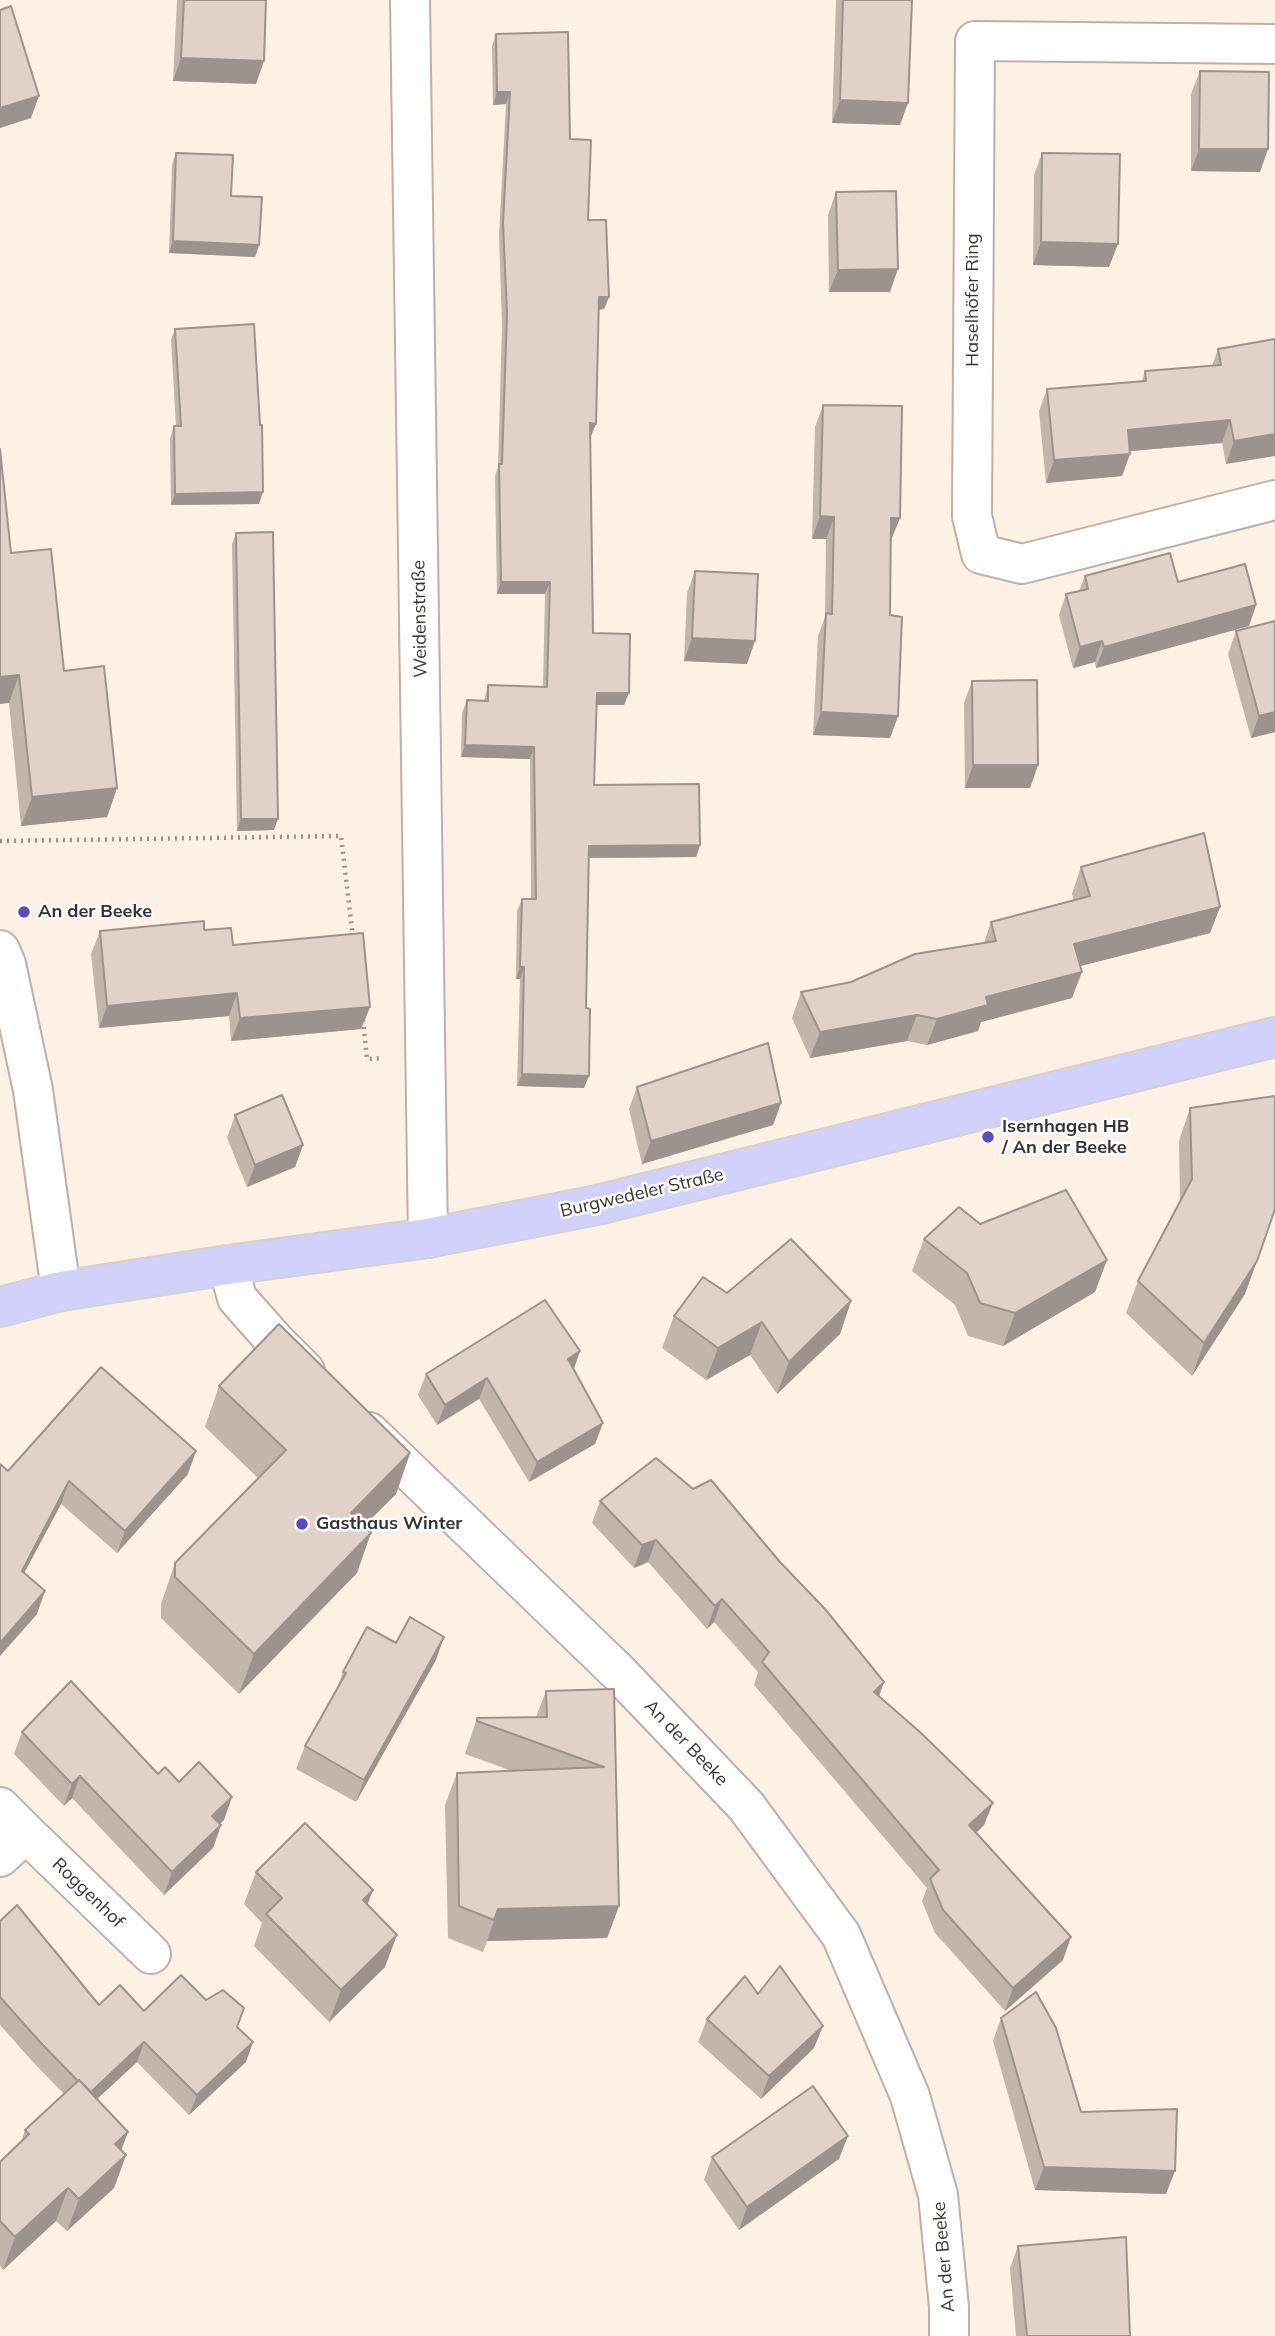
<!DOCTYPE html>
<meta charset="utf-8">
<style>
body{margin:0}
canvas{display:block;background:#fdf0e5}
</style>
<canvas width="1275" height="2336"></canvas>
<script>
const ctx = document.querySelector('canvas').getContext('2d');
ctx.lineJoin = 'round';
const shape = rows => new Path2D(rows.map(r => 'M' + r).join(''));
function strokePath(path, color, width, dash) { ctx.strokeStyle = color; ctx.lineWidth = width; ctx.lineCap = dash ? 'butt' : 'round'; ctx.setLineDash(dash || []); ctx.stroke(path); }
function fillPath(path, color) { ctx.fillStyle = color; ctx.fill(path, 'evenodd'); }
function write(font, color, halo, rows, align = 'center') {
  ctx.font = font + ' Mulish,sans-serif'; ctx.lineWidth = 5; ctx.setLineDash([]); ctx.textBaseline = 'middle'; ctx.strokeStyle = halo; ctx.fillStyle = color; for (const [text, x, y, turn = 0] of rows) {
    ctx.save(); ctx.translate(x, y); ctx.rotate((+turn || 0) * Math.PI / 180); ctx.textAlign = isNaN(turn) ? turn : align; if (halo) ctx.strokeText(text, 0, 0); ctx.fillText(text, 0, 0); ctx.restore();
  }
}
const path = shape([
 [0,841,341,836,353,938],
 [363,1020,367,1059,383,1058]
]);
const minor = shape([
 [410,0,428,1238],
 [1275,44,975,41,972,516,981,554,1022,564,1275,500],
 [0,950,6,964,33,1090,61,1291],
 [228,1265,237,1298,275,1341,305,1371],
 [369,1432,618,1672,746,1806,841,1935,910,2096,938,2195,949,2307,949,2336],
 [0,1807,26,1833,0,1857],
 [26,1833,151,1954]
]);
const major = shape([
 [0,1307,61,1291,228,1265,428,1238,597,1205,1275,1037]
]);
const wall = shape([
 [177,0,266,0,256,84,173,81],
 [836,0,912,0,900,125,832,123],
 [496,34,570,139,588,220,609,297,604,309,599,310,591,436,590,436,593,633,624,705,597,705,594,785,700,845,696,857,589,858,584,1088,517,1086,520,979,516,979,517,911,522,899,531,899,530,759,461,757,462,713,467,700,484,701,488,685,543,687,545,594,497,594,495,476,498,467,502,325,499,235,506,104,493,105,492,46],
 [1200,71,1260,172,1191,171,1191,94],
 [176,153,231,196,259,245,255,257,169,253,172,165],
 [1042,153,1109,267,1033,265,1034,175],
 [836,192,890,292,829,292,828,215],
 [175,329,259,504,171,505,170,438,174,426,176,426,171,340],
 [1275,339,1226,464,1222,443,1130,451,1122,476,1046,483,1039,411,1047,389,1142,381,1145,371,1212,366,1218,349],
 [823,405,900,518,891,540,890,615,898,716,890,738,813,735,818,636,825,617,826,539,812,539,815,427],
 [236,533,274,830,237,831,232,544],
 [11,553,117,788,107,817,21,826,9,703],
 [695,571,747,664,684,661,687,593],
 [1085,576,1178,582,1256,605,1249,626,1096,668,1095,662,1073,668,1059,615,1066,594,1079,591],
 [1275,621,1275,732,1251,738,1228,654,1236,631],
 [972,681,1038,765,1030,788,965,788,964,703],
 [1081,867,1220,907,1210,933,1080,966,1072,998,981,1022,978,1031,927,1045,907,1041,810,1058,792,1018,801,992,851,982,984,943,991,922,1074,901,1072,894],
 [204,930,233,945,370,1007,361,1029,231,1041,229,1016,99,1028,91,954,100,931],
 [637,1087,781,1103,773,1125,642,1164,629,1109],
 [1190,1108,1245,1294,1192,1376,1126,1313,1138,1281,1180,1201,1179,1141],
 [235,1115,303,1145,295,1167,247,1187,227,1138],
 [980,1224,1095,1292,1003,1346,968,1336,955,1305,912,1271,924,1239],
 [727,1293,851,1301,840,1334,777,1394,750,1355,706,1380,662,1348,674,1316],
 [580,1351,574,1369,603,1423,595,1444,529,1482,479,1399,437,1425,418,1395,426,1374],
 [219,1386,410,1453,396,1494,364,1526,357,1573,239,1694,161,1618,161,1604,175,1563,258,1478,205,1427],
 [0,1464,8,1471,188,1474,117,1553,61,1504,24,1573,37,1614,0,1656],
 [600,1501,879,1696,984,1825,976,1833,1063,1960,1005,2011,935,1933,922,1901,927,1888,754,1685,758,1672,714,1622,707,1629,648,1562,634,1568,592,1523],
 [436,1660,356,1802,296,1769,305,1746,336,1691,343,1672],
 [614,1689,619,1906,607,1938,487,1941,483,1952,448,1938,445,1805,457,1773,512,1771,465,1754,477,1718,536,1717,546,1691],
 [22,1732,158,1774,224,1820,220,1824,221,1825,213,1848,164,1895,72,1798,64,1806,14,1754],
 [256,1872,368,1905,385,1967,329,2022,254,1946,262,1923,244,1904],
 [0,1921,99,2005,144,2011,206,2000,237,2027,246,2062,189,2115,137,2062,97,2099,128,2132,121,2150,126,2155,114,2188,67,2231,56,2221,3,2270,0,2266,0,2162,21,2143,25,2130,64,2094,33,2062,0,2025],
 [758,1994,814,2048,761,2099,698,2042,707,2019],
 [1001,2018,1081,2112,1166,2194,1035,2190,993,2041],
 [712,2157,839,2159,739,2230,704,2180],
 [1018,2246,1130,2336,1016,2336,1010,2268]
]);
const shadedWall = shape([
 [181,58,264,61,256,84,173,81],
 [497,92,510,92,506,104,493,105],
 [39,96,31,118,0,128,0,108],
 [840,100,908,103,900,125,832,123],
 [1199,149,1268,149,1260,172,1191,171],
 [173,241,259,245,255,257,169,253],
 [1041,242,1118,244,1109,267,1033,265],
 [898,269,890,292,829,292,838,270],
 [599,297,609,297,604,309,595,310],
 [1230,420,1222,443,1120,452,1128,430],
 [590,423,596,424,591,436,585,436],
 [1275,434,1275,456,1226,464,1234,441],
 [1130,454,1122,476,1046,483,1054,460],
 [263,492,259,504,171,505,175,494],
 [820,516,834,517,826,539,812,539],
 [891,518,900,518,891,540],
 [501,582,550,582,545,594,497,594],
 [1256,605,1249,626,1096,668,1104,647],
 [692,638,755,641,747,664,684,661],
 [1102,641,1095,662,1073,668,1080,647],
 [19,675,9,703,0,704,0,677],
 [597,693,629,693,624,705,593,705],
 [821,712,898,716,890,738,813,735],
 [1275,712,1275,732,1251,738,1259,716],
 [465,745,534,747,530,759,461,757],
 [973,765,1038,765,1030,788,965,788],
 [117,788,107,817,21,826,32,797],
 [241,819,278,819,274,830,237,831],
 [700,845,696,857,585,858,589,846],
 [1220,907,1210,933,1065,970,1074,944],
 [520,967,524,967,520,979,516,979],
 [1082,972,1072,998,981,1022,978,1031,927,1045,937,1019,986,997],
 [237,993,229,1016,99,1028,107,1006],
 [370,1007,361,1029,231,1041,240,1018],
 [917,1015,907,1041,810,1058,820,1032],
 [522,1074,589,1076,584,1088,517,1086],
 [781,1103,773,1125,642,1164,651,1141],
 [303,1145,295,1167,247,1187,255,1165],
 [1107,1260,1095,1292,1003,1346,1015,1313],
 [1257,1261,1245,1294,1192,1376,1204,1343],
 [851,1301,840,1334,777,1394,789,1362],
 [762,1322,750,1355,706,1380,718,1348],
 [580,1351,573,1371,568,1359],
 [487,1378,479,1399,437,1425,445,1405],
 [603,1423,595,1444,529,1482,537,1462],
 [196,1451,188,1474,117,1553,125,1531],
 [410,1453,396,1494,336,1554,351,1513],
 [69,1481,61,1504,13,1594,22,1571],
 [371,1533,357,1573,239,1694,254,1654],
 [656,1540,648,1562,634,1568,642,1545],
 [45,1591,37,1614,0,1656,0,1643],
 [722,1599,714,1622,707,1629,715,1606],
 [444,1637,436,1660,356,1802,364,1780],
 [884,1682,876,1705,874,1692],
 [80,1776,72,1798,64,1806,72,1784],
 [232,1797,224,1820,204,1839,212,1816],
 [993,1803,984,1825,961,1848,969,1825],
 [221,1825,213,1848,164,1895,172,1872],
 [373,1890,361,1922,363,1900],
 [619,1906,607,1938,487,1941,498,1909],
 [397,1935,385,1967,329,2022,341,1990],
 [1071,1937,1063,1960,1005,2011,1013,1988],
 [823,2026,814,2048,761,2099,769,2076],
 [144,2042,137,2062,82,2113,90,2093],
 [253,2042,246,2062,189,2115,197,2095],
 [128,2132,116,2164,115,2144],
 [848,2136,839,2159,739,2230,747,2207],
 [126,2155,114,2188,67,2231,79,2199],
 [1044,2167,1175,2171,1166,2194,1035,2190],
 [68,2188,56,2221,3,2270,15,2237]
]);
const building = shape([
 [184,0,266,0,264,61,181,58,184,0],
 [843,0,912,0,908,103,840,100,843,0],
 [11,6,39,96,0,108,0,10,11,6],
 [568,32,570,139,591,140,588,220,606,220,609,297,599,297,596,424,590,423,593,633,630,634,629,693,597,693,594,785,699,784,700,845,589,846,586,1008,590,1009,589,1076,522,1074,524,967,520,967,522,899,536,899,534,747,465,745,467,700,488,701,488,685,547,687,550,582,501,582,499,464,502,464,507,313,503,223,510,92,497,92,496,34,568,32],
 [1200,71,1269,72,1268,149,1199,149,1200,71],
 [176,153,233,155,231,196,262,197,259,245,173,241,176,153],
 [1042,153,1120,154,1118,244,1041,242,1042,153],
 [896,191,898,269,838,270,836,192,896,191],
 [254,324,260,425,262,425,263,492,175,494,174,426,181,426,175,329,254,324],
 [1275,339,1275,434,1234,441,1230,420,1128,430,1130,454,1054,460,1047,389,1146,381,1145,371,1221,365,1218,349,1275,339],
 [823,405,902,406,900,518,891,518,890,615,902,617,898,716,821,712,826,613,832,614,834,517,820,516,823,405],
 [0,449,11,553,51,549,64,671,104,666,117,788,32,797,19,675,0,677,0,449],
 [273,532,278,819,241,819,236,533,273,532],
 [1170,553,1178,582,1245,564,1256,605,1104,647,1102,641,1080,647,1066,594,1088,589,1085,576,1170,553],
 [695,571,758,574,755,641,692,638,695,571],
 [1275,621,1275,712,1259,716,1236,631,1275,621],
 [1037,680,1038,765,973,765,972,681,1037,680],
 [1204,833,1220,907,1074,944,1082,972,986,997,988,1005,937,1019,917,1015,820,1032,801,992,851,982,915,954,996,941,991,922,1090,896,1081,867,1204,833],
 [204,921,204,930,231,928,233,945,363,933,370,1007,240,1018,237,993,107,1006,100,931,204,921],
 [768,1043,781,1103,651,1141,637,1087,768,1043],
 [282,1095,303,1145,255,1165,235,1115,282,1095],
 [1275,1096,1275,1209,1257,1261,1204,1343,1138,1281,1192,1179,1190,1108,1275,1096],
 [1066,1190,1107,1260,1015,1313,980,1303,967,1273,924,1239,959,1207,980,1224,1066,1190],
 [791,1239,851,1301,789,1362,762,1322,718,1348,674,1316,703,1277,727,1293,791,1239],
 [545,1300,580,1351,568,1359,603,1423,537,1462,487,1378,445,1405,426,1374,545,1300],
 [279,1324,410,1453,351,1513,371,1533,254,1654,175,1577,175,1563,286,1450,219,1386,279,1324],
 [101,1367,196,1451,125,1531,69,1481,22,1571,45,1591,0,1643,0,1464,8,1471,101,1367],
 [656,1458,693,1489,711,1480,780,1562,825,1609,884,1682,874,1692,921,1733,993,1803,969,1825,1071,1937,1013,1988,943,1910,930,1879,939,1870,762,1662,769,1652,722,1599,715,1606,656,1540,642,1545,600,1501,656,1458],
 [410,1617,444,1637,364,1780,305,1746,346,1673,343,1672,367,1627,396,1643,410,1617],
 [71,1681,158,1774,165,1767,179,1782,199,1762,232,1797,212,1816,221,1825,172,1872,80,1776,72,1784,22,1732,71,1681],
 [614,1689,619,1906,498,1909,494,1920,459,1906,457,1773,604,1767,477,1721,477,1718,547,1717,546,1691,614,1689],
 [305,1823,373,1890,363,1900,397,1935,341,1990,266,1914,282,1898,256,1872,305,1823],
 [17,1905,99,2005,120,1985,144,2011,181,1975,206,2000,223,1990,244,2008,237,2027,253,2042,197,2095,144,2042,91,2092,79,2080,78,2081,40,2042,0,1997,0,1921,17,1905],
 [780,1966,823,2026,769,2076,707,2019,745,1976,758,1994,780,1966],
 [1036,1992,1056,2028,1081,2112,1177,2109,1175,2171,1044,2167,1001,2018,1036,1992],
 [79,2080,128,2132,115,2144,126,2155,79,2199,68,2188,15,2237,0,2221,0,2162,29,2134,25,2130,79,2080],
 [813,2086,848,2136,747,2207,712,2157,813,2086],
 [1126,2237,1130,2336,1027,2336,1018,2246,1126,2237]
]);
const markers = [
 [24,912,7,"#5b4bc3"],
 [988,1137,7,"#5b4bc3"],
 [302,1524,7,"#5b4bc3"]
];
const streetNames = [
 ["Haselhöfer Ring",973,300,-90],
 ["Weidenstraße",420,619,-91],
 ["Burgwedeler Straße",642,1193,-13],
 ["An der Beeke",686,1743,46],
 ["Roggenhof",88,1893,44],
 ["An der Beeke",944,2257,-95]
];
const poiNames = [
 ["An der Beeke",38,912],
 ["Isernhagen HB",1002,1127],
 ["/ An der Beeke",1002,1148],
 ["Gasthaus Winter",316,1524]
];
strokePath(minor, '#bdb0a6', 42);
strokePath(major, '#d3d2d1', 42);
strokePath(path, '#9a918a', 4.5, [2, 5]);
strokePath(minor, '#fff', 38);
strokePath(major, '#d1d1fc', 38);
fillPath(wall, '#c1b5ac');
fillPath(shadedWall, '#9d938c');
fillPath(building, '#e0d2c8');
strokePath(building, '#9d938c', 2);
for (const [x, y, r, color] of markers) { const dot = new Path2D(); dot.arc(x, y, r, 0, 2 * Math.PI); ctx.fillStyle = color; ctx.fill(dot); strokePath(dot, '#fff', 2.5); }
write('18px', '#37322e', '#fff', streetNames);
write('bold 18px', '#37322e', '#fff', poiNames, 'left');
</script>
